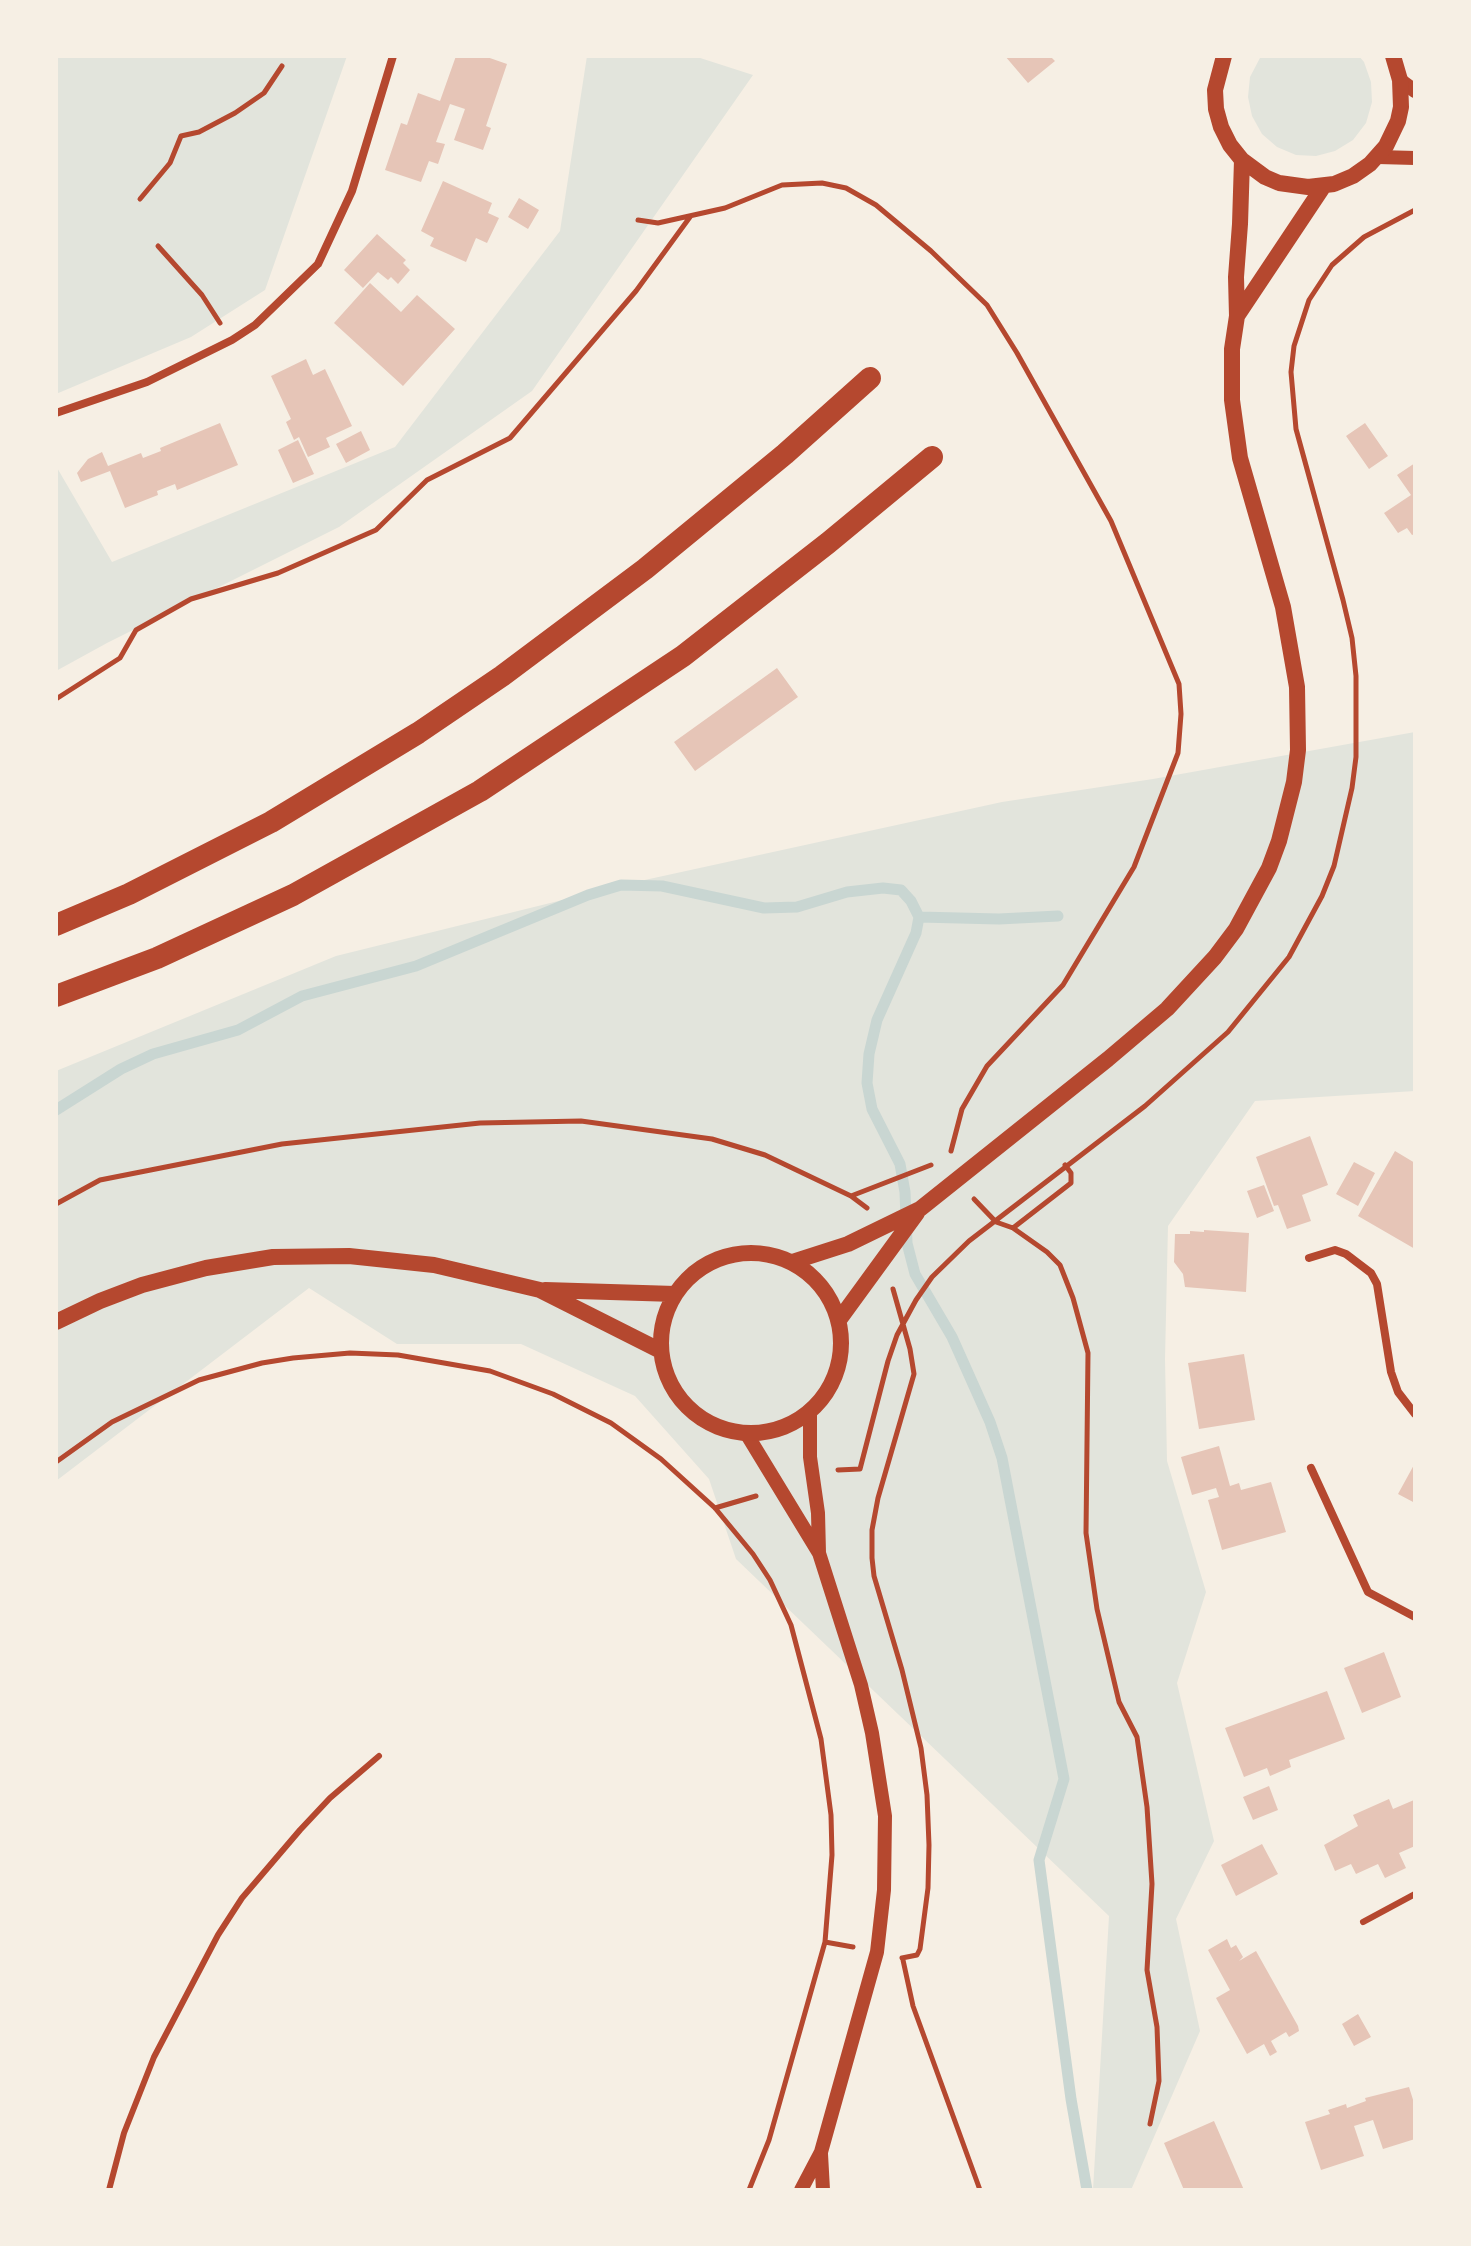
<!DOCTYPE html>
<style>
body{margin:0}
#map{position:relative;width:1471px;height:2246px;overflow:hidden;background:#f6efe4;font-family:"Fira Sans",sans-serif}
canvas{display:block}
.frame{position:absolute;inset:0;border:58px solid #f6efe4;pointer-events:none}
</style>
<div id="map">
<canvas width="1471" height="2246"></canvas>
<div class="frame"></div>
</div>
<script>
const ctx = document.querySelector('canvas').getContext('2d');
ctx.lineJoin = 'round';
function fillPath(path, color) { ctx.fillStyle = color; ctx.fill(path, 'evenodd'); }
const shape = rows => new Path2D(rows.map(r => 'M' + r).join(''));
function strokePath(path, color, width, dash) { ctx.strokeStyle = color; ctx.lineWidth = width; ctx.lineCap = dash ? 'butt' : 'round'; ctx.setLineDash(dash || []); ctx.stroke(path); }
const green = shape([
 [56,56,347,56,265,290,191,337,56,394],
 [587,56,694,56,753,75,532,391,339,527,107,643,56,671,56,466,112,562,395,447,560,231],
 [1261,56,1359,56,1364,62,1371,82,1372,102,1366,123,1353,140,1335,151,1316,156,1296,155,1277,147,1262,134,1252,116,1248,97,1250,77],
 [1415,732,1415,1091,1255,1101,1168,1226,1165,1359,1167,1461,1206,1592,1177,1683,1214,1841,1176,1919,1200,2031,1131,2190,1093,2190,1109,1916,736,1559,709,1479,635,1396,521,1344,397,1344,309,1288,56,1481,56,1071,336,956,631,883,1002,802,1153,779]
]);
const stream = shape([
 [919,917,999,919,1058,916],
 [56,1110,121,1069,153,1054,238,1030,302,996,416,966,588,895,621,885,662,886,764,908,797,907,847,892,883,888,901,890,911,901,919,917,916,933,877,1020,869,1054,867,1083,872,1109,900,1164,905,1192,907,1243,915,1274,952,1337,990,1422,1002,1458,1064,1779,1039,1860,1071,2099,1087,2190]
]);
const building = shape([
 [456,56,484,56,507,64,486,126,491,128,483,150,454,140,465,109,450,104,436,142,445,144,438,164,429,161,421,182,385,170,401,123,407,125,418,93,440,101],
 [1005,56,1050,56,1055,61,1028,83],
 [443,181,492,203,488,213,499,218,487,243,476,238,466,262,430,246,434,238,421,231],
 [519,198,539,210,528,229,508,217],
 [377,234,406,260,403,263,410,270,398,284,391,277,388,280,378,272,363,288,344,270],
 [370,283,401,312,417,295,455,329,403,386,334,323],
 [306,359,313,375,325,369,352,426,326,438,330,447,308,457,299,437,294,440,286,422,291,419,271,376],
 [220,423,238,465,177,490,175,484,157,491,158,495,125,508,110,471,81,482,77,473,88,459,102,452,108,466,141,453,143,458,161,451,160,448],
 [1365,423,1388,456,1369,469,1346,436],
 [361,431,370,450,346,463,336,444],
 [298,440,314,474,293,483,278,450],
 [1415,463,1415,534,1412,535,1407,528,1398,533,1384,513,1411,495,1397,475],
 [777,668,798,697,695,771,674,742],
 [1310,1136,1328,1185,1302,1195,1311,1221,1287,1229,1278,1205,1274,1206,1256,1157],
 [1395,1151,1415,1163,1415,1249,1358,1216],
 [1354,1162,1375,1173,1358,1206,1336,1194],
 [1264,1185,1274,1211,1257,1218,1247,1191],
 [1204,1230,1249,1233,1246,1292,1185,1287,1183,1274,1174,1262,1175,1234,1190,1234,1190,1231,1204,1232],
 [1244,1354,1255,1420,1199,1429,1188,1363],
 [1219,1446,1230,1486,1239,1483,1241,1490,1271,1482,1286,1532,1222,1550,1208,1500,1219,1497,1216,1488,1192,1495,1181,1457],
 [1415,1463,1415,1503,1398,1494],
 [1384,1652,1401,1697,1362,1713,1344,1668],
 [1327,1691,1345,1739,1289,1760,1291,1767,1270,1776,1267,1768,1244,1777,1225,1728],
 [1269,1786,1278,1810,1253,1820,1243,1797],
 [1389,1799,1393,1809,1414,1800,1415,1803,1415,1846,1399,1853,1406,1868,1385,1878,1378,1864,1356,1874,1351,1864,1335,1871,1324,1845,1358,1826,1353,1815],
 [1262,1844,1278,1874,1236,1896,1221,1865],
 [1227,1939,1231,1948,1236,1945,1243,1957,1239,1961,1256,1951,1298,2026,1299,2031,1289,2037,1286,2032,1271,2041,1277,2052,1270,2056,1264,2044,1247,2054,1216,1998,1230,1990,1208,1950],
 [1358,2014,1371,2037,1354,2046,1342,2024],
 [1409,2087,1415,2106,1415,2139,1383,2149,1373,2120,1354,2126,1364,2156,1321,2170,1305,2122,1330,2114,1328,2110,1346,2104,1347,2108,1366,2101,1365,2098],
 [1214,2121,1244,2190,1184,2190,1164,2143]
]);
const path = shape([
 [140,199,170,163,181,136,199,132,235,113,264,93,282,66],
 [638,220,658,223,725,208,782,185,822,183,846,188,876,205,931,251,987,305,1017,353,1111,521,1179,684,1181,714,1178,753,1134,867,1063,985,987,1066,962,1109,951,1151],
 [158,246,202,295,220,323],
 [56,699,120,658,136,630,191,599,278,573,376,530,427,480,510,438,636,291,690,217],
 [974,1199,996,1222,1013,1228,1071,1183,1071,1173,1065,1165],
 [56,1204,100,1180,282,1144,480,1123,581,1121,712,1139,765,1155,851,1196],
 [867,1208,851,1196,931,1165],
 [1013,1228,1047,1252,1060,1265,1073,1298,1088,1353,1086,1533,1097,1609,1119,1702,1137,1737,1147,1807,1152,1884,1147,1970,1157,2027,1159,2081,1150,2124],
 [893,1289,910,1349,914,1374,878,1498,872,1530,872,1558,874,1576,902,1670,921,1748,927,1795,929,1845,928,1888,920,1949,917,1955,902,1958],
 [56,1462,112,1422,199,1380,262,1363,293,1358,350,1353,398,1355,490,1371,553,1394,611,1423,661,1459,715,1508,753,1554,770,1580,791,1625,821,1739,831,1815,832,1855,825,1942,769,2140,749,2190],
 [838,1470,860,1469,888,1361,897,1335,916,1300,932,1277,969,1241,1145,1106,1228,1032,1289,957,1322,896,1334,866,1352,788,1356,757,1356,676,1352,638,1343,600,1296,429,1291,372,1294,346,1309,300,1332,265,1364,237,1415,210],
 [715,1508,756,1496],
 [825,1942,853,1947],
 [903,1960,913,2006,980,2190]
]);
const service = shape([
 [1363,1922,1415,1894],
 [109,2190,124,2133,154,2057,218,1935,242,1898,300,1830,330,1798,379,1756]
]);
const minor = shape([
 [56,413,147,382,232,340,255,325,318,264,352,191,393,56],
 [1309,1258,1335,1250,1346,1254,1371,1273,1377,1284,1391,1372,1398,1392,1415,1414],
 [1311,1468,1368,1592,1415,1617]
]);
const tertiary = shape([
 [1400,80,1415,91],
 [1378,157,1415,158],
 [810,1412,810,1457,818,1513,819,1553],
 [746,1433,819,1553,861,1685,872,1733,885,1816,884,1890,877,1952,821,2152,801,2190],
 [821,2154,823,2190]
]);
const secondary = shape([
 [1224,56,1215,90,1216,109,1221,127,1230,145,1242,160,1265,177,1279,183,1308,187,1334,184,1353,176,1370,164,1386,146,1398,121,1401,107,1400,80,1393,56],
 [1237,316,1323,187],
 '661 1343a90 90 0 1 1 180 0a90 90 0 1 1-180 0Z',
 [792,1262,848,1244,920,1209,1108,1059,1167,1009,1215,957,1236,929,1269,868,1279,841,1294,782,1298,750,1297,687,1283,607,1240,458,1232,400,1232,349,1237,316,1236,277,1240,224,1242,160],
 [545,1290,675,1294],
 [839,1320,917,1213],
 [56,1322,100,1301,142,1285,206,1268,273,1257,349,1256,434,1265,540,1290,661,1351]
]);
const trunk = shape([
 [56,925,129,894,271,822,418,733,502,676,645,569,785,454,870,378],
 [56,996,157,958,293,895,480,791,683,656,828,543,932,457]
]);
fillPath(green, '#e2e4dc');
strokePath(stream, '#c9d6d2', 11);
fillPath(building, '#e6c5b7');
strokePath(path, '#b5482f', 5);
strokePath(service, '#b5482f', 6);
strokePath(minor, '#b5482f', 8);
strokePath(tertiary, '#b5482f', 14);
strokePath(secondary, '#b5482f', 16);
strokePath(trunk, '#b5482f', 22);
</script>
